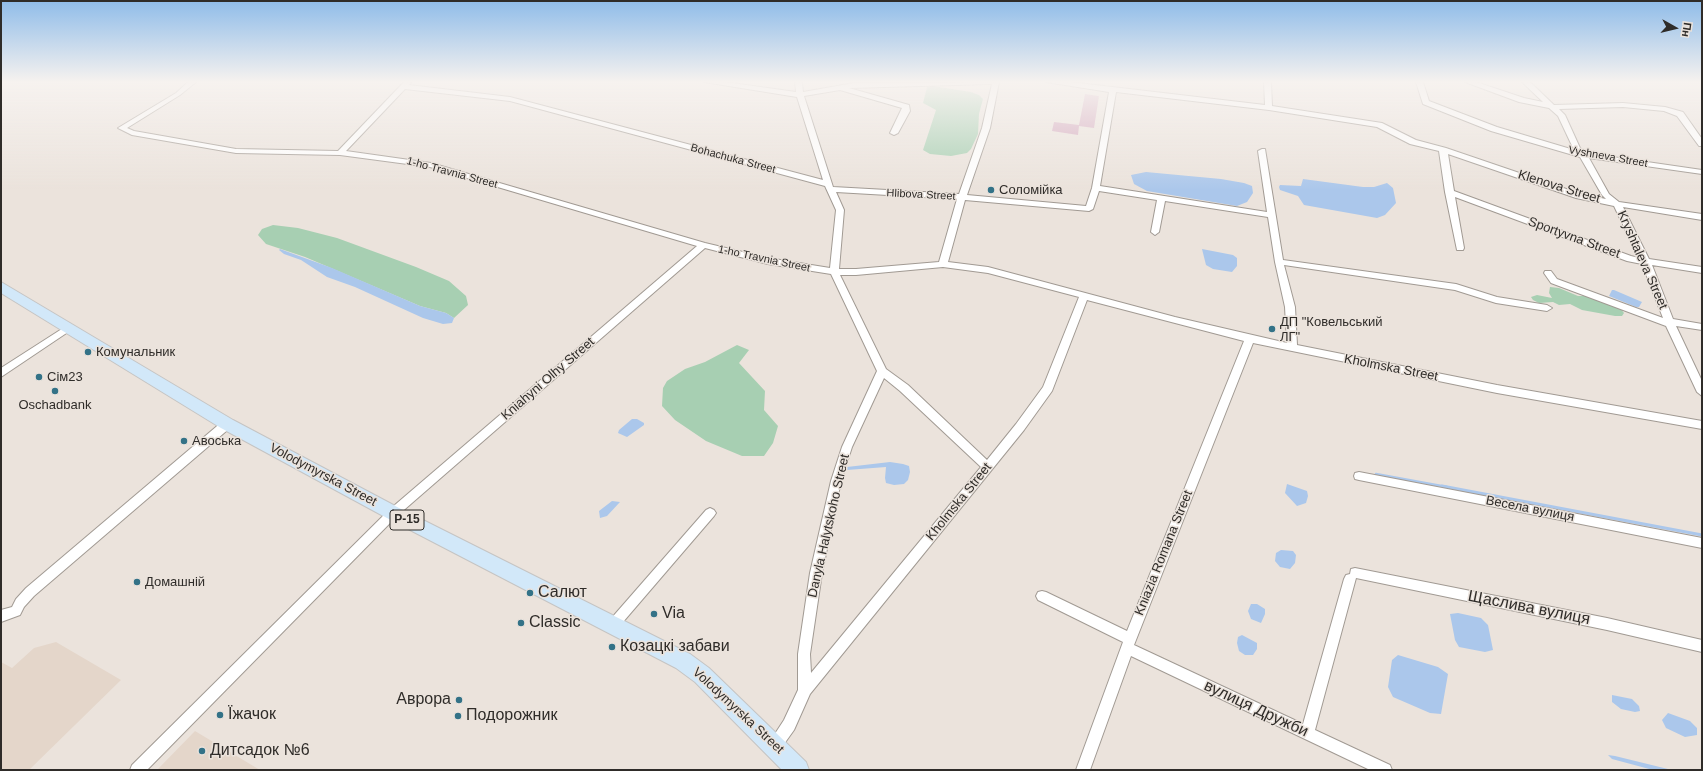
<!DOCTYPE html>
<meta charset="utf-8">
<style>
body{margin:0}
#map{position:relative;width:1703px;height:771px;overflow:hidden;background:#ebe3dc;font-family:Arial,sans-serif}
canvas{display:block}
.frame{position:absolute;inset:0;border:2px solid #2f2c29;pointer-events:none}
.north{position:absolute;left:1655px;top:8px;width:40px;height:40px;-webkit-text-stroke:3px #ebe3dc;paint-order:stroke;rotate:98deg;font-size:11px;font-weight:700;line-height:16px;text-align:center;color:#2f2c29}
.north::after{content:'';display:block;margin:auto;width:14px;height:18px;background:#2f2c29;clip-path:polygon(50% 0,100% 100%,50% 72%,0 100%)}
</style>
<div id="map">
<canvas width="1703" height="771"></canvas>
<div class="frame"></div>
<div class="north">Пн</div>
</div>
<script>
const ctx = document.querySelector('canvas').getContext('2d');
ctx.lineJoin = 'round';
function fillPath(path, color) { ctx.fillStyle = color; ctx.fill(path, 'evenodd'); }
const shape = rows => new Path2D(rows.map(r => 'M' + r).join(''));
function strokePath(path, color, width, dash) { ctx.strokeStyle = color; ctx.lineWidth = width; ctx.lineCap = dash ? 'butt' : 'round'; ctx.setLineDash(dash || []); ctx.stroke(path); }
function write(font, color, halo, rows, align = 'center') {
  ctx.font = font + ' Arial,sans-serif'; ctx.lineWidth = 3; ctx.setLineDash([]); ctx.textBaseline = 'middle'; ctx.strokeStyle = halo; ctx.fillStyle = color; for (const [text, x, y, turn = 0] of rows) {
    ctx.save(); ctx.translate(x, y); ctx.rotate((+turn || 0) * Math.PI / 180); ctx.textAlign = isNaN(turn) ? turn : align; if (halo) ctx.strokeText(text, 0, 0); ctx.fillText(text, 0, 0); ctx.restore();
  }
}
const built = shape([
 [56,642,121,680,29,770,1,770,1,662,12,668,34,648],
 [195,731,260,770,157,770]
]);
const green = shape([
 [933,86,971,92,979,95,983,99,979,114,978,134,971,149,967,153,951,156,930,154,923,150,936,110,923,103,927,87],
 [273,225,298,228,337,238,416,267,449,281,466,296,468,305,454,318,446,313,420,306,305,257,266,244,258,235,262,229],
 [1550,287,1559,288,1578,296,1585,296,1620,308,1624,313,1622,316,1615,316,1582,310,1570,304,1559,305,1553,302,1539,303,1533,300,1531,297,1537,295,1552,298,1549,293],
 [737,345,749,350,739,363,765,391,764,410,778,426,773,443,764,456,742,456,706,441,675,420,662,406,663,388,667,381,685,369,705,362]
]);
const water = shape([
 [1146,172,1221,179,1244,183,1252,186,1253,193,1247,202,1237,206,1147,191,1134,184,1131,175],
 [1303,179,1363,187,1374,187,1387,183,1393,188,1396,203,1385,215,1377,218,1304,205,1298,196,1280,190,1279,187,1280,185,1301,186],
 [280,249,332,268,420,306,446,313,454,318,452,323,443,324,423,318,355,287,327,277,301,260,284,254,279,250],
 [1202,249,1233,255,1237,258,1237,266,1232,272,1213,269,1206,265],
 [1612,290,1614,290,1642,302,1639,307,1636,307,1609,296],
 [632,419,637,419,644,423,644,425,627,437,618,433,619,430],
 [890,462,903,464,909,466,910,472,908,480,904,484,894,485,886,483,885,478,886,467,847,470,847,467],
 [1287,484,1307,491,1308,496,1306,503,1297,506,1285,493],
 [612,501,620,502,607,516,600,518,599,511],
 [1281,550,1293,551,1296,555,1295,563,1290,569,1280,567,1275,561,1276,553],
 [1251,604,1257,604,1265,609,1265,614,1261,623,1251,619,1248,611],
 [1458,613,1481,618,1488,625,1493,650,1485,652,1459,647,1455,640,1450,614],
 [1242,635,1257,643,1257,649,1253,655,1245,655,1239,651,1237,643,1238,637],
 [1398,655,1438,667,1448,674,1441,714,1430,713,1393,697,1388,687,1392,660],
 [1612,695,1632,699,1639,706,1640,711,1635,712,1621,709,1612,702],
 [1668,713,1690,721,1697,728,1697,735,1685,737,1666,728,1662,720],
 [1608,755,1615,756,1672,770,1653,770,1612,759]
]);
const streamFar1 = shape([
 [1376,474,1447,487]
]);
const stream = shape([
 [1442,486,1702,535]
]);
const building = shape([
 [1085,94,1099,96,1094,128,1079,126,1078,135,1052,131,1054,122,1079,125]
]);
const minor = shape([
 [188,82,196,82,180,95,127,128,134,131,236,149,338,151,404,82,411,82,409,85,510,97,823,180,797,97,704,82,725,82,796,92,795,82,802,82,803,92,854,83,999,82,990,128,967,195,1086,206,1092,188,1109,92,1046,82,1070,82,1265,105,1264,82,1271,82,1272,106,1382,123,1416,140,1446,148,1581,194,1606,199,1602,195,1580,157,1491,131,1423,104,1416,82,1423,82,1429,101,1497,127,1574,150,1558,116,1549,108,1519,102,1465,82,1476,82,1524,98,1543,102,1522,82,1530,82,1554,105,1623,103,1665,107,1683,112,1702,139,1702,146,1699,146,1677,116,1664,111,1623,107,1559,109,1565,115,1580,148,1585,153,1702,170,1702,174,1589,158,1609,194,1619,202,1702,214,1702,220,1623,207,1649,259,1702,267,1702,273,1652,265,1673,319,1702,324,1702,330,1676,326,1702,381,1702,396,1697,392,1666,326,1551,283,1544,273,1545,271,1551,271,1557,279,1663,318,1642,264,1627,261,1455,197,1464,248,1463,250,1457,250,1445,192,1439,151,1410,144,1377,127,1269,110,1116,92,1100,186,1267,212,1258,151,1262,149,1265,149,1283,260,1456,284,1497,297,1547,305,1552,308,1547,311,1496,303,1455,290,1284,265,1295,307,1297,345,1497,385,1702,421,1702,429,1497,393,1253,343,1134,645,1303,724,1344,579,1346,575,1350,574,1351,569,1355,568,1607,618,1702,640,1702,652,1607,630,1356,578,1315,730,1390,765,1392,770,1370,770,1131,656,1090,770,1076,770,1123,642,1038,600,1036,596,1038,592,1042,591,1046,592,1127,631,1244,341,1087,300,1052,391,1024,430,810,694,794,730,779,751,774,753,769,751,767,746,784,720,798,690,798,654,810,573,831,481,842,447,877,371,831,274,768,264,705,248,397,516,147,770,130,770,132,765,389,510,697,246,430,167,340,155,236,153,132,135,118,128,176,93,188,82],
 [992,84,982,128,959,194,833,187,804,96,840,90,902,108,890,133,894,135,898,133,910,111,909,105,849,88,992,84],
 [405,89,510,101,825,186,836,210,830,268,768,258,705,243,431,163,346,151,405,89],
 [1448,154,1576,198,1614,206,1639,258,1631,256,1454,191,1448,154],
 [1099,191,1157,200,1151,232,1155,235,1159,232,1165,201,1268,217,1275,262,1285,307,1287,343,1175,317,988,267,948,262,965,200,1089,211,1093,209,1099,191],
 [836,192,957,199,939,262,856,269,839,269,844,210,836,192],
 [943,267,988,273,1079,297,1043,387,1016,424,987,460,908,385,886,369,840,275,856,275,943,267],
 [884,378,900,391,981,467,811,673,810,654,822,573,841,481,852,447,884,378],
 [68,325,73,328,71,330,1,377,1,368,68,325],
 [227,420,231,421,232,424,231,427,34,596,24,607,20,615,1,622,1,610,12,607,16,599,26,588,223,421,227,420],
 [1359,472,1702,538,1702,548,1359,480,1355,479,1354,476,1355,473,1359,472],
 [710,508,714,510,716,513,714,516,617,629,613,631,609,629,607,625,609,621,706,510,710,508]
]);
const primary = shape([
 [1,282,233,420,399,508,690,654,709,668,806,762,809,770,782,770,695,682,676,668,387,518,221,428,1,293,1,282]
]);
const markers = [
 [991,190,4,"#337287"],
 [1272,329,4,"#337287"],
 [88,352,4,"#337287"],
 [39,377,4,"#337287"],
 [55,391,4,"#337287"],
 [184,441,4,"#337287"],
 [137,582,4,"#337287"],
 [530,593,4,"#337287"],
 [654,614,4,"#337287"],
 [521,623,4,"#337287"],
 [612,647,4,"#337287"],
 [459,700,4,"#337287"],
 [220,715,4,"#337287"],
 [458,716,4,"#337287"],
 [202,751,4,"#337287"]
];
const farStreetnames = [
 ["Vyshneva Street",1608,157,10],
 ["Bohachuka Street",733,159,15],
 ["1-ho Travnia Street",452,173,15],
 ["Hlibova Street",921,195,3],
 ["1-ho Travnia Street",764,259,12]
];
const shields = [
 [407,520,34]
];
const shieldNames = [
 ["Р-15",407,520]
];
const streetNames = [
 ["Klenova Street",1559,187,17],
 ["Sportyvna Street",1574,238,20],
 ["Kryshtaleva Street",1642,260,66],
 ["Kholmska Street",1391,368,11],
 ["Kniahyni Olhy Street",548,379,-41],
 ["Volodymyrska Street",323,475,28],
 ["Kholmska Street",959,502,-51],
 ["Весела вулиця",1530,509,11],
 ["Danyla Halytskoho Street",829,526,-77],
 ["Kniazia Romana Street",1164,553,-68],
 ["Volodymyrska Street",738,711,43]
];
const poiNames = [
 ["Соломійка",999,190],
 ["ДП \"Ковельський",1280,322],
 ["ЛГ\"",1280,337],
 ["Комунальник",96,352],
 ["Сім23",47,377],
 ["Oschadbank",55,405,"center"],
 ["Авоська",192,441],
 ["Домашній",145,582]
];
const nearPoinames = [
 ["Салют",538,593],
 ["Via",662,614],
 ["Classic",529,623],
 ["Козацкі забави",620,647],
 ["Аврора",451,700,"right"],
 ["Їжачок",228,715],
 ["Подорожник",466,716],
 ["Дитсадок №6",210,751]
];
const nearStreetnames = [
 ["Щаслива вулиця",1529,608,11],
 ["вулиця Дружби",1256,709,25]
];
fillPath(built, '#e4d6ca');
fillPath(green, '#a7cfb2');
fillPath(water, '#abc7eb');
strokePath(streamFar1, '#abc7eb', 2.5);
strokePath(stream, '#abc7eb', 3);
fillPath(building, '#d3a7bd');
strokePath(minor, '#a19a93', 2);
strokePath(primary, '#c5c4c3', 2);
fillPath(minor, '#fff');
fillPath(primary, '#d2e8f9');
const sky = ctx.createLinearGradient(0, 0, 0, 190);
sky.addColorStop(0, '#8fbce9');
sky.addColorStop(0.43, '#f6f2ef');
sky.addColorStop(1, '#f6f2ef00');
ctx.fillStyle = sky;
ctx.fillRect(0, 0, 1703, 190);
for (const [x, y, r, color] of markers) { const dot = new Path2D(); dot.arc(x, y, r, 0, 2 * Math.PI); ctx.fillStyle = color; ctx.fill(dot); strokePath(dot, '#ebe3dc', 1.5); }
write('11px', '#2f2c29', '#ebe3dc', farStreetnames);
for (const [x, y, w] of shields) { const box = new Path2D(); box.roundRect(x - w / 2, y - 10, w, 20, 3); ctx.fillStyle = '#ebe3dc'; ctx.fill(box); strokePath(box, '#2f2c29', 1); }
write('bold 12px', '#2f2c29', null, shieldNames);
write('13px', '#2f2c29', '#ebe3dc', streetNames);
write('13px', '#2f2c29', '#ebe3dc', poiNames, 'left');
write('16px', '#2f2c29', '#ebe3dc', nearPoinames, 'left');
write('16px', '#2f2c29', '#ebe3dc', nearStreetnames);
</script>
